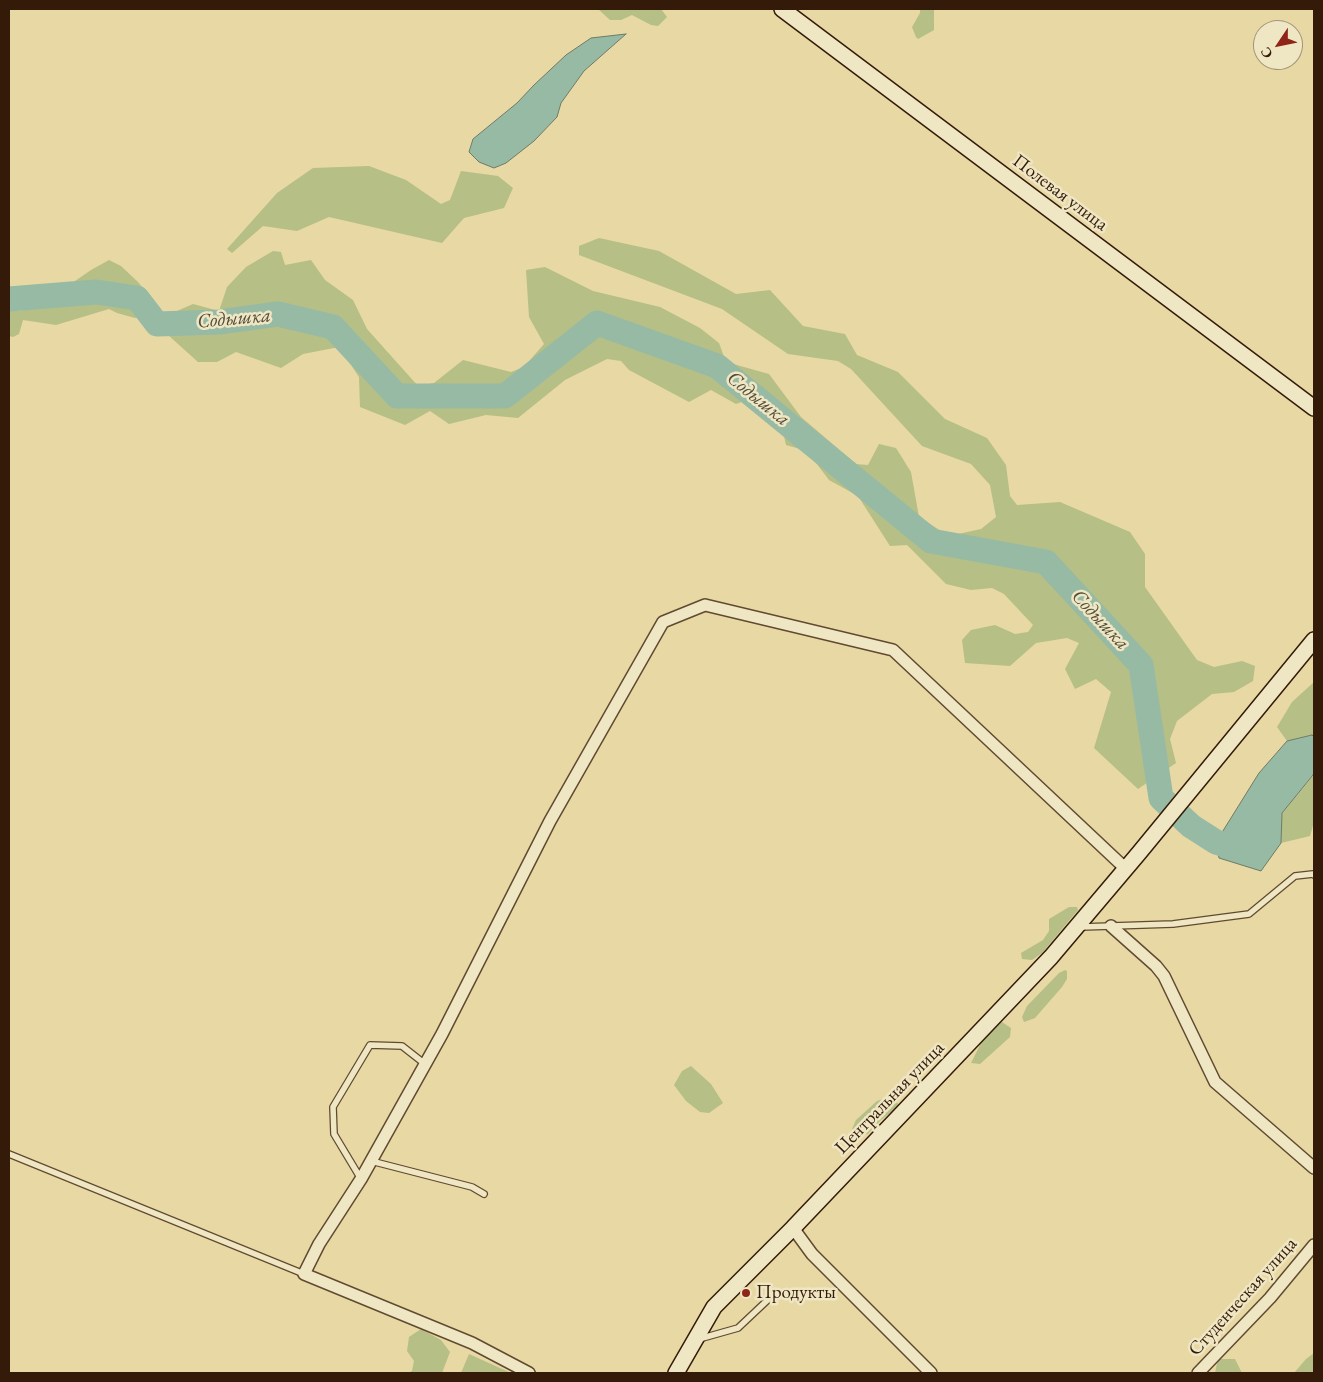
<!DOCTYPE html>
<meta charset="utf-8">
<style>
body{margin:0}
#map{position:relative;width:1323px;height:1382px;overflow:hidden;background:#e7d8a4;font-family:"EB Garamond",serif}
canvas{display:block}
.frame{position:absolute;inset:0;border:10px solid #341b09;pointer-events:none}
.north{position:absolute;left:1253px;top:20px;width:50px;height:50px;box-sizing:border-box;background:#efe6c4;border:1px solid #a49579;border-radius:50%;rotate:236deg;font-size:14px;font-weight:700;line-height:20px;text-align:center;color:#341b09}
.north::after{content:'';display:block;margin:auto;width:18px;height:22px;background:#8f2418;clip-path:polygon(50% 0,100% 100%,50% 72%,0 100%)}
</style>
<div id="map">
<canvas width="1323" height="1382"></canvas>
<div class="frame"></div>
<div class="north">С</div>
</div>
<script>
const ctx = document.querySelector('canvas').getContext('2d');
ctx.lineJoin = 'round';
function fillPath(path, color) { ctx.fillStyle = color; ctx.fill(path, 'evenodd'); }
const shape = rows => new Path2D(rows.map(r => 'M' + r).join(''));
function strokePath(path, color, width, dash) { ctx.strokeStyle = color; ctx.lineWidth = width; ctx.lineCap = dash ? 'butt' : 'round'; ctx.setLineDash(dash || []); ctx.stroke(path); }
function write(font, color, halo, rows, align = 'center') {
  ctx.font = font + ' "EB Garamond",serif'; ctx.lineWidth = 5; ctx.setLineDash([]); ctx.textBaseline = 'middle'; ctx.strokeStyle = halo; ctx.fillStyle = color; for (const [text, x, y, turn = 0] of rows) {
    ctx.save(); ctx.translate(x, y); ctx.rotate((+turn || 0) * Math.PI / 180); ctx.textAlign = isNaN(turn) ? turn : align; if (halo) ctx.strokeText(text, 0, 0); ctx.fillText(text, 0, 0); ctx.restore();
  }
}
const green = shape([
 [598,9,661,9,667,17,658,26,651,25,632,15,621,20,610,20],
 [920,9,934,9,934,30,918,39,916,37,912,27,920,13],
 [369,166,406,180,441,204,450,200,461,171,498,176,513,188,504,208,464,218,442,243,329,217,297,231,263,226,232,253,227,249,277,193,313,168],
 [599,238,659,251,736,294,770,290,803,326,845,334,857,355,898,372,945,419,987,438,1006,465,1010,496,1017,505,1060,502,1130,532,1145,554,1145,587,1197,660,1214,667,1242,661,1255,666,1253,681,1234,692,1212,694,1177,721,1170,739,1176,763,1138,789,1094,748,1111,692,1096,679,1075,689,1065,669,1079,643,1067,638,1036,643,1010,666,965,663,962,640,971,630,995,625,1015,634,1028,632,1033,625,1004,594,992,588,971,590,946,584,907,545,890,546,858,496,829,480,807,451,786,445,777,404,750,399,736,404,711,390,689,402,629,370,621,361,607,359,565,380,518,418,486,415,449,424,430,411,405,425,360,407,359,377,339,347,303,354,281,368,236,352,217,362,198,362,168,335,177,311,193,304,219,311,227,287,246,267,273,251,281,252,285,265,311,260,325,280,353,300,367,329,418,386,434,383,463,360,511,372,524,367,544,344,529,317,526,270,545,267,593,291,660,307,700,328,719,343,726,362,769,374,801,417,856,464,868,465,879,444,896,448,911,472,919,517,949,536,981,529,996,517,990,485,971,464,922,446,851,369,838,361,788,354,722,309,579,255,579,246],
 [109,260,121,266,138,282,151,298,155,311,135,318,117,313,109,309,56,325,23,320,19,334,13,337,9,336,9,308,21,311,23,301,30,297,62,290,91,270],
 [1314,682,1314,737,1312,735,1287,741,1277,727,1292,702],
 [1314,772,1314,822,1310,836,1281,843,1282,813,1313,776],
 [1069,907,1077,907,1078,910,1042,953,1032,960,1022,959,1021,953,1043,940,1049,931,1049,919],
 [1065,970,1067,971,1067,979,1062,987,1035,1018,1024,1022,1022,1017,1027,1006,1059,973],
 [1002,1022,1011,1028,1010,1037,980,1064,971,1063,988,1029],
 [691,1066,711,1084,723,1103,709,1113,700,1112,686,1101,674,1085,682,1071],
 [889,1097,900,1105,881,1120,868,1134,859,1136,852,1129,856,1120,877,1101],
 [421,1329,441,1340,450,1352,442,1373,408,1373,412,1371,414,1361,407,1351,409,1337],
 [1314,1353,1314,1373,1294,1373,1306,1359],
 [469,1354,511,1373,461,1373],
 [1218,1359,1235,1359,1242,1373,1215,1373]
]);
const water = shape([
 [626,34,584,71,561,103,557,117,534,141,506,163,494,168,479,162,469,152,473,139,517,103,534,85,566,55,591,38,626,34],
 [1312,735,1314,737,1314,772,1313,775,1282,813,1281,843,1261,871,1219,858,1216,842,1259,773,1287,741,1312,735]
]);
const river = shape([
 [9,299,96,292,137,298,157,324,219,322,278,314,333,327,397,396,505,396,597,323,717,366,931,541,1046,562,1141,665,1161,798,1191,826,1216,842,1229,846,1242,830]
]);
const lane = shape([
 [1081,927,1173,924,1249,914,1295,876,1313,874,1314,875],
 [9,1154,304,1274],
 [371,1161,472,1187,484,1194],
 [361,1179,334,1134,333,1107,370,1045,402,1046,425,1064],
 [699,1339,738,1328,773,1295]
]);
const street = shape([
 [1111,926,1156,966,1164,976,1215,1082,1314,1168],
 [793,1228,812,1254,931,1373],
 [529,1373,472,1343,304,1274,319,1244,361,1179,442,1034,550,821,663,622,705,605,893,650,1126,869],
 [1198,1373,1270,1298,1314,1245]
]);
const secondary = shape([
 [782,9,1314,408],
 [676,1373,714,1307,793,1228,1051,957,1139,853,1314,640]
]);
const markers = [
 [746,1293,5,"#8f2418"]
];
const streetNames = [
 ["Полевая улица",1060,193,37],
 ["Центральная улица",890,1098,-46],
 ["Студенческая улица",1243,1297,-48]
];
const poiNames = [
 ["Продукты",756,1293]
];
const waterNames = [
 ["Содышка",234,319,-5],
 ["Содышка",758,399,39],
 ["Содышка",1100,620,47]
];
fillPath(green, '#b6bf86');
fillPath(water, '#97baa4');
strokePath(water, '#6f7a66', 1);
strokePath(river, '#97baa4', 25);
strokePath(lane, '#614a30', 8);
strokePath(street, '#614a30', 14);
strokePath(secondary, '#341b09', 18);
strokePath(lane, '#efe6c4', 5.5);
strokePath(street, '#efe6c4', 11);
strokePath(secondary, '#efe6c4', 15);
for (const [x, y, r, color] of markers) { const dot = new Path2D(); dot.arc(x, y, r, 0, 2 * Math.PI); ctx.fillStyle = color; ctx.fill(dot); strokePath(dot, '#efe6c4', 2); }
write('19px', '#341b09', '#efe6c4', streetNames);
write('19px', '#341b09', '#efe6c4', poiNames, 'left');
write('italic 20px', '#524b38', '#efe6c4', waterNames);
</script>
